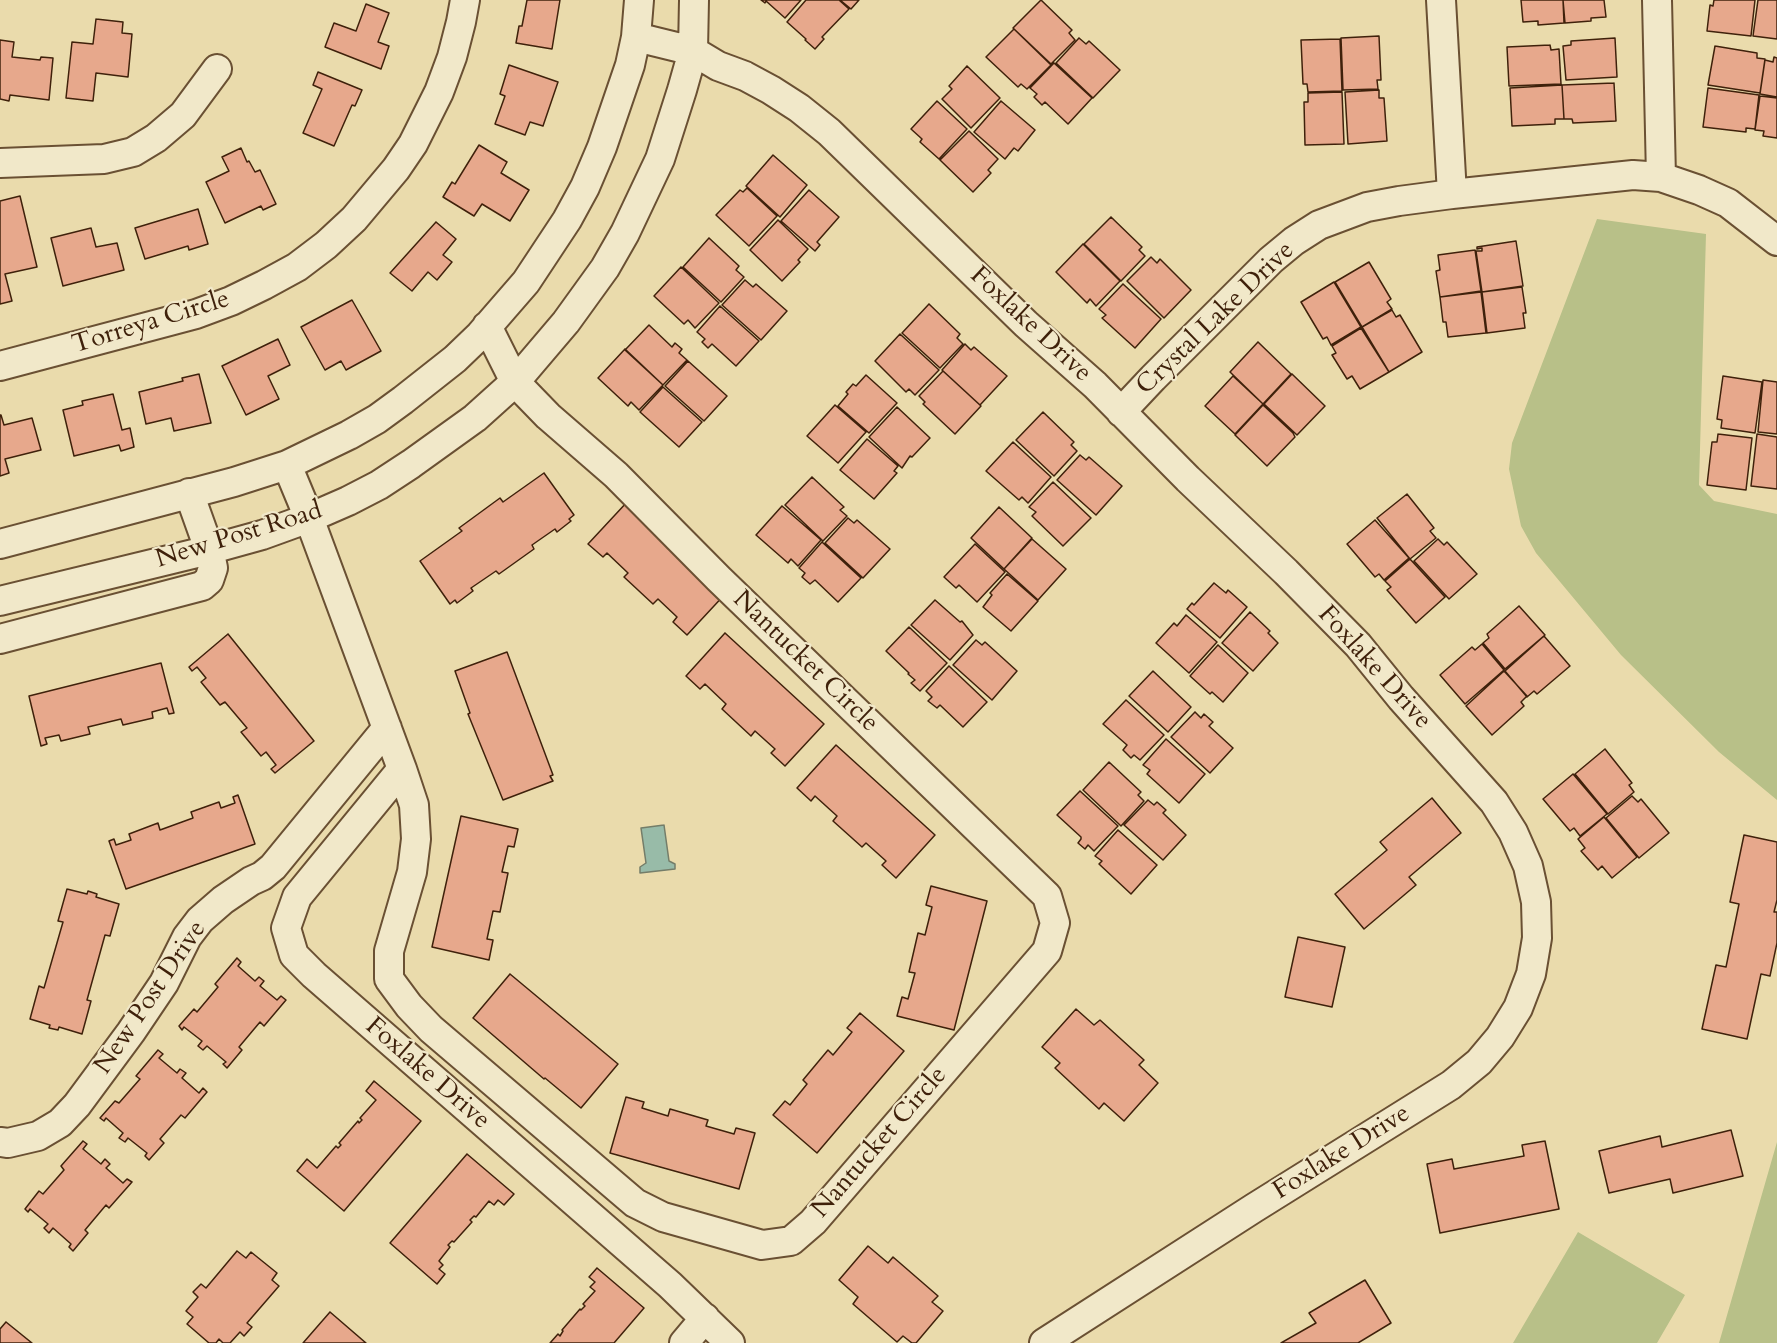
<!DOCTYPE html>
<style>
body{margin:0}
canvas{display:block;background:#eadbac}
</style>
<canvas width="1777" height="1343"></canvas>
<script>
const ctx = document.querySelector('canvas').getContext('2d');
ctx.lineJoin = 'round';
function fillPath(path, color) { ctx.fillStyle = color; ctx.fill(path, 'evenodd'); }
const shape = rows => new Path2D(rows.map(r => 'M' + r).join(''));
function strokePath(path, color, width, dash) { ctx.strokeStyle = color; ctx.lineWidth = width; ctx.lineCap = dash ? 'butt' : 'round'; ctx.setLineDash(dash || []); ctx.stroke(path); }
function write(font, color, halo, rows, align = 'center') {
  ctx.font = font + ' Cardo,serif'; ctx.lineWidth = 4.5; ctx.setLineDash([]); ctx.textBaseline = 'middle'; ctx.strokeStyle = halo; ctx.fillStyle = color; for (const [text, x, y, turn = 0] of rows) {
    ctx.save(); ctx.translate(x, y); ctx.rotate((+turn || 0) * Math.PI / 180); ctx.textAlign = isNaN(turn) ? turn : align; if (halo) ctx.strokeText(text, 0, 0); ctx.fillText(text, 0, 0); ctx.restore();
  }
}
const green = shape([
 [1597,219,1706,234,1699,485,1714,501,1777,514,1777,800,1719,752,1621,655,1536,553,1521,526,1509,469,1512,443],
 [1777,1142,1777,1343,1719,1343],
 [1578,1232,1685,1295,1657,1343,1513,1343]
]);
const water = shape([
 [664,825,669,861,675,864,675,869,640,873,640,867,646,863,641,828,664,825]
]);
const building = shape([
 [527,0,560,0,552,49,516,43,519,26,522,26,527,0],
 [761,0,801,0,785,18,766,1,765,3,761,0],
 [806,0,839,0,849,9,822,37,824,39,815,49,805,40,806,39,787,22,806,0],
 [840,0,859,0,851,9,840,0],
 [1041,0,1072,30,1069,33,1075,40,1051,64,1013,28,1041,0],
 [1521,0,1563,0,1564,23,1538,25,1538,21,1523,22,1521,0],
 [1563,0,1604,0,1606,17,1591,18,1591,21,1565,23,1563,0],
 [1714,0,1755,0,1751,36,1707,31,1710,5,1713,6,1714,0],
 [1758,0,1777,0,1777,39,1753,36,1758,0],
 [366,4,389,13,378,42,389,46,381,69,325,47,334,23,356,31,366,4],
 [96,19,123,22,122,33,132,34,128,77,96,73,93,101,66,98,72,42,93,44,96,19],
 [1014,29,1051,65,1027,89,1021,84,1018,87,986,57,1014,29],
 [1379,36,1381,80,1377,80,1378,89,1343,90,1341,38,1379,36],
 [1079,38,1086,44,1089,41,1120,70,1093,98,1056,63,1079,38],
 [1615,38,1617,77,1566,80,1563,46,1571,45,1571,41,1615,38],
 [1340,39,1342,91,1308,92,1307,84,1303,84,1301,40,1340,39],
 [0,40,14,42,12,57,40,60,41,57,53,58,49,100,10,95,9,101,0,99,0,40],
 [1550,45,1551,50,1559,49,1561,84,1509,86,1507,47,1550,45],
 [1715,46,1757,53,1757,58,1765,59,1760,93,1708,85,1715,46],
 [1774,57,1777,58,1777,97,1760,94,1765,60,1773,62,1774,57],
 [1054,63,1092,98,1068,124,1045,102,1042,105,1034,97,1037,94,1030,88,1054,63],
 [509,65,558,82,543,126,530,122,525,135,495,124,505,96,500,94,509,65],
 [967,66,1000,98,971,128,942,99,952,89,949,86,967,66],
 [318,72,362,90,355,106,352,105,334,146,303,133,322,89,313,85,318,72],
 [1614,83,1616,121,1573,123,1572,119,1564,119,1562,85,1614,83],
 [1562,85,1564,119,1555,119,1555,124,1512,126,1510,88,1562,85],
 [1708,88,1759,95,1755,129,1746,128,1746,132,1703,127,1708,88],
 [1379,90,1379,98,1384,98,1387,141,1348,144,1345,92,1379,90],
 [1342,92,1344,144,1305,145,1304,102,1308,102,1308,93,1342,92],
 [1760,96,1777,98,1777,138,1763,136,1764,131,1755,130,1760,96],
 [937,101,967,129,939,159,920,142,922,139,911,129,937,101],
 [1001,101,1035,130,1018,151,1014,148,1005,159,974,132,1001,101],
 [969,131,998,159,988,170,991,173,973,192,940,160,969,131],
 [479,145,507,162,501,173,529,190,510,221,482,204,474,216,443,197,452,182,455,184,479,145],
 [241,148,247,162,249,161,255,172,260,170,276,204,263,210,261,206,225,223,206,182,229,171,222,157,241,148],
 [773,155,807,185,780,217,746,186,773,155],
 [747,188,777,216,749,246,716,215,740,190,743,192,747,188],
 [809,190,839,217,817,242,820,245,815,251,781,221,809,190],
 [20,196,37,267,5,274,12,301,0,304,0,201,20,196],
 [198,209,208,244,189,250,188,246,145,259,135,228,198,209],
 [1111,217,1142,247,1139,250,1145,256,1121,281,1084,244,1111,217],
 [778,220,808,249,798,260,800,262,782,281,750,250,778,220],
 [436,222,456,239,443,255,452,262,437,280,428,272,412,291,390,273,436,222],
 [91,228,96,247,117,243,124,270,63,286,51,238,91,228],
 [709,238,739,266,736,270,744,277,721,302,683,267,709,238],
 [1516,241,1523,286,1482,292,1476,251,1482,251,1482,248,1477,249,1477,247,1516,241],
 [1083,244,1120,281,1096,306,1090,299,1087,303,1056,272,1083,244],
 [1475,250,1481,291,1440,297,1436,271,1440,270,1438,255,1475,250],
 [1151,257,1157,263,1160,259,1191,290,1164,318,1127,281,1151,257],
 [1369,262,1391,299,1387,302,1392,309,1362,327,1335,282,1369,262],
 [681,267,719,303,695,328,688,320,684,324,654,296,681,267],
 [745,280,753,287,756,284,787,311,761,340,722,305,745,280],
 [1334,282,1361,327,1331,345,1327,337,1323,339,1301,302,1334,282],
 [1123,284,1161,319,1135,348,1102,318,1106,315,1099,309,1123,284],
 [1522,287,1526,313,1523,313,1525,328,1487,333,1482,292,1522,287],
 [1481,292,1486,333,1448,337,1446,322,1443,322,1440,297,1481,292],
 [352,300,381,351,346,370,341,361,325,370,301,327,352,300],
 [929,304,960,334,957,338,963,344,940,368,902,333,929,304],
 [720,306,759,341,736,366,712,344,708,348,702,342,705,339,697,332,720,306],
 [1392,310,1396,317,1400,315,1422,352,1389,372,1362,327,1392,310],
 [649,325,672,347,675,343,682,349,679,353,687,360,663,385,625,350,649,325],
 [1361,328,1389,372,1360,389,1352,376,1347,379,1332,355,1336,353,1332,346,1361,328],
 [900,334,939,370,915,395,909,389,906,392,875,361,900,334],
 [278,339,290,365,268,376,279,399,246,415,222,366,278,339],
 [1258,342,1291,374,1263,404,1230,372,1258,342],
 [965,344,971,350,974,347,1007,376,980,405,942,370,965,344],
 [625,349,663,385,639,410,631,402,628,406,598,378,625,349],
 [688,361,727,396,704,421,665,386,688,361],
 [943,371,981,406,955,434,923,404,925,402,919,396,943,371],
 [199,374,211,423,174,431,171,418,146,424,139,392,183,381,182,378,199,374],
 [1292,374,1325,406,1297,435,1264,404,1292,374],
 [866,375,897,403,869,433,838,406,848,394,846,392,853,384,856,386,866,375],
 [1233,376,1263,404,1235,434,1205,406,1233,376],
 [1723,376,1762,382,1755,433,1721,428,1722,420,1717,419,1723,376],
 [1763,380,1777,382,1777,434,1758,432,1763,380],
 [663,387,702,422,679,447,640,412,663,387],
 [113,394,122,430,130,428,134,447,121,451,119,445,74,456,63,410,83,405,82,401,113,394],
 [835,405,866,432,838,463,807,436,835,405],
 [1263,405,1293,433,1295,437,1267,466,1235,435,1263,405],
 [897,407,930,438,912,457,910,456,902,468,869,437,897,407],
 [1043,412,1074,442,1071,445,1077,451,1054,476,1016,440,1043,412],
 [0,415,1,415,4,425,32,418,41,450,5,459,9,473,0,476,0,415],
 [1718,434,1752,438,1746,490,1707,485,1712,442,1717,442,1718,434],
 [1757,434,1777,437,1777,489,1751,486,1757,434],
 [867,439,898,466,894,471,897,473,874,499,840,470,867,439],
 [1013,442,1051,477,1028,503,1022,497,1019,500,986,471,1013,442],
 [1080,455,1086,460,1089,457,1122,486,1096,515,1057,480,1080,455],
 [544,473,574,515,569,519,571,521,557,532,555,529,532,545,534,549,499,574,496,571,471,588,473,591,457,603,455,600,450,604,420,561,462,531,459,528,500,498,503,502,544,473],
 [812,477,844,507,840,510,847,516,823,541,785,505,812,477],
 [1053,482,1091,518,1063,546,1032,516,1036,512,1029,507,1053,482],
 [1407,494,1434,528,1430,531,1436,538,1410,559,1377,518,1407,494],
 [628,501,727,592,687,635,673,622,677,617,658,599,653,604,624,577,628,573,607,553,603,557,588,544,628,501],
 [782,506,821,540,798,566,791,559,788,563,756,535,782,506],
 [999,507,1032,538,1004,569,971,538,999,507],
 [848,518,854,523,857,520,890,549,863,578,825,543,848,518],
 [1375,520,1409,558,1384,580,1379,574,1375,577,1347,544,1375,520],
 [1032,539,1066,569,1038,600,1004,569,1032,539],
 [1438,539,1444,545,1447,542,1477,574,1449,599,1414,561,1438,539],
 [822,542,861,578,838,602,815,580,810,584,802,577,805,573,799,568,822,542],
 [975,544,1005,572,977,602,959,585,956,588,944,577,975,544],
 [1410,559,1445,597,1416,623,1387,590,1391,587,1385,581,1410,559],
 [1007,574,1038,601,1011,631,983,607,992,595,990,593,1007,574],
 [1214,583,1226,593,1228,590,1247,607,1220,638,1187,609,1192,603,1194,605,1214,583],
 [935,600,960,622,962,621,973,635,950,660,911,625,935,600],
 [1519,606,1545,635,1505,669,1483,643,1489,638,1487,634,1519,606],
 [1250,612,1270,631,1268,633,1278,643,1253,671,1222,643,1250,612],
 [1186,615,1217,642,1189,673,1156,643,1174,623,1177,626,1186,615],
 [909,627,947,663,920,691,911,683,915,680,908,674,909,673,886,651,909,627],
 [725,633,824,724,785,766,771,753,775,749,755,731,751,736,722,709,726,704,705,684,700,689,686,676,725,633],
 [228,634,314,741,275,773,271,769,276,765,266,752,261,756,241,732,247,728,225,702,220,705,201,682,206,678,197,667,192,671,189,667,228,634],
 [1544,636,1570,666,1537,694,1534,691,1527,697,1505,671,1544,636],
 [976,640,982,645,985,642,1017,671,992,700,953,665,976,640],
 [1482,644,1504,670,1465,704,1440,675,1472,647,1475,650,1482,644],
 [1218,645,1248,673,1223,702,1212,692,1210,694,1190,676,1218,645],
 [507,652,553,775,550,776,553,781,503,800,468,714,470,713,455,671,507,652],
 [161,663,174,713,169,714,167,708,152,712,153,718,123,725,121,719,88,727,90,734,61,741,59,735,45,738,47,744,41,746,29,696,161,663],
 [949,666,987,702,963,727,940,705,937,708,928,701,932,697,926,691,949,666],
 [1153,671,1191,707,1168,732,1129,696,1153,671],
 [1504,671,1527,696,1521,702,1524,706,1492,735,1466,706,1504,671],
 [1126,700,1164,735,1140,760,1134,755,1131,758,1123,750,1127,745,1103,724,1126,700],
 [1195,712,1201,718,1204,714,1213,722,1209,726,1233,748,1210,773,1171,737,1195,712],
 [1166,739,1205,774,1179,803,1147,774,1150,770,1143,765,1166,739],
 [836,745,935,835,896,878,882,865,886,861,866,843,862,847,833,821,837,816,815,796,811,801,797,788,836,745],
 [1605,749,1632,783,1629,785,1634,792,1608,814,1575,774,1605,749],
 [1109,762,1141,792,1138,795,1144,801,1121,826,1083,790,1109,762],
 [1573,774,1607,814,1580,836,1574,828,1570,831,1543,799,1573,774],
 [1080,791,1118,826,1094,851,1088,845,1085,849,1078,843,1081,839,1081,837,1057,815,1080,791],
 [238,795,255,844,126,889,109,841,114,839,116,845,131,840,129,834,158,823,160,830,193,818,191,812,219,802,221,808,235,803,233,797,238,795],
 [1632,796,1638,802,1641,799,1669,833,1639,858,1606,818,1632,796],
 [1432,798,1461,833,1409,877,1416,885,1364,929,1335,894,1387,850,1380,842,1432,798],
 [1148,800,1154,805,1157,802,1166,810,1163,813,1186,835,1163,860,1124,825,1148,800],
 [461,816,518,829,514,847,508,846,502,872,508,873,500,912,493,911,487,939,493,940,489,960,432,947,461,816],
 [1604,817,1637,857,1612,878,1602,866,1598,870,1581,851,1585,848,1578,839,1604,817],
 [1118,830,1157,865,1131,894,1099,864,1102,861,1095,856,1118,830],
 [1744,835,1777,842,1777,900,1774,912,1777,912,1777,943,1770,976,1761,974,1747,1039,1702,1029,1716,965,1726,967,1739,904,1730,902,1744,835],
 [931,886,987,901,954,1030,897,1016,902,997,908,999,915,973,909,972,918,933,925,935,932,907,926,905,931,886],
 [67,889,87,894,88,891,97,894,96,897,119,904,110,936,105,935,87,1000,91,1001,82,1034,59,1027,58,1030,49,1028,50,1025,30,1019,39,986,44,988,63,922,58,921,67,889],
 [1298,937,1345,947,1332,1007,1285,997,1298,937],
 [237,958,241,962,238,966,255,981,259,977,264,981,260,986,277,1000,281,996,286,1000,264,1026,260,1022,239,1047,242,1050,227,1068,223,1064,226,1062,207,1046,203,1050,198,1046,202,1041,184,1027,182,1030,179,1026,194,1009,197,1012,218,987,215,984,237,958],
 [510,974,618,1064,581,1108,545,1078,544,1079,473,1018,510,974],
 [1076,1009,1094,1025,1100,1020,1144,1060,1139,1065,1158,1083,1124,1121,1104,1103,1099,1109,1055,1068,1060,1063,1042,1047,1076,1009],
 [860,1013,904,1051,817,1153,773,1115,785,1101,790,1105,807,1084,803,1080,828,1050,833,1055,852,1032,847,1028,860,1013],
 [158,1050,163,1054,159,1058,177,1073,180,1069,186,1073,182,1078,199,1093,203,1088,207,1092,185,1118,181,1115,160,1139,164,1143,149,1160,145,1156,147,1153,128,1138,125,1142,119,1138,123,1133,106,1118,104,1121,100,1118,115,1101,119,1103,140,1079,136,1076,158,1050],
 [374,1081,421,1121,344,1211,297,1171,307,1159,317,1168,336,1146,338,1148,341,1145,339,1143,358,1121,359,1123,362,1120,360,1118,376,1100,366,1091,374,1081],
 [626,1097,644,1102,642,1108,668,1116,670,1109,708,1120,706,1126,734,1134,736,1128,755,1133,739,1189,610,1153,626,1097],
 [1731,1130,1743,1176,1673,1193,1670,1179,1609,1193,1599,1151,1660,1136,1662,1147,1731,1130],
 [83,1141,87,1144,83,1149,101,1164,105,1159,110,1164,106,1168,123,1183,127,1179,132,1182,109,1208,106,1205,85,1230,88,1233,73,1251,69,1247,71,1244,53,1228,49,1233,44,1228,48,1224,30,1209,28,1212,25,1209,39,1191,43,1194,64,1170,61,1166,83,1141],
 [1545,1141,1559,1209,1440,1233,1427,1164,1452,1159,1454,1169,1524,1156,1522,1145,1545,1141],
 [467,1154,514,1194,504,1205,498,1200,494,1205,489,1201,476,1217,474,1216,470,1220,472,1222,454,1242,452,1241,448,1245,450,1247,439,1261,443,1265,439,1269,445,1274,437,1284,390,1243,467,1154],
 [868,1246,888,1263,893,1257,938,1296,932,1302,943,1311,916,1343,912,1343,903,1336,897,1342,853,1304,858,1297,839,1280,868,1246],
 [237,1251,246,1258,251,1252,277,1273,272,1280,279,1286,247,1323,252,1327,244,1336,240,1332,230,1343,223,1343,219,1339,216,1343,209,1343,187,1324,193,1317,186,1311,198,1297,193,1292,201,1284,206,1288,237,1251],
 [597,1268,644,1308,614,1343,550,1343,558,1334,560,1336,563,1331,562,1330,580,1309,581,1310,585,1306,583,1304,595,1291,590,1287,595,1282,589,1277,597,1268],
 [1365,1280,1391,1323,1358,1343,1281,1343,1316,1323,1309,1313,1365,1280],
 [330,1312,366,1343,303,1343,330,1312],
 [6,1322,32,1343,0,1343,0,1329,6,1322]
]);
const minor = shape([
 [1441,0,1452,194],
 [1657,0,1661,177],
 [636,37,693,51,718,66,745,76,771,90,799,108,829,132,1026,324,1095,385,1188,479,1286,572,1358,645,1401,698,1494,802,1513,832,1528,866,1536,902,1537,938,1531,974,1518,1008,1500,1037,1479,1062,1451,1085,1254,1208,1044,1343],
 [0,163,104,159,133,152,156,138,183,115,217,69],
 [0,366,196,314,231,301,264,285,297,267,326,245,354,219,396,169,413,144,439,92,452,57,461,22,465,0],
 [1121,412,1153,378,1271,260,1294,241,1319,225,1367,207,1399,201,1452,194,1633,175,1661,177,1699,190,1728,203,1777,241],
 [287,465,309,518,402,769,414,805,416,839,412,872,389,951,389,979,409,1006,431,1029,635,1203,663,1217,762,1245,791,1241,813,1222,1047,951,1055,923,1047,896,719,579,616,475,548,416,515,382,487,326],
 [0,544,234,482,287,465,349,435,377,419,403,400,455,359,480,335,526,282,567,220,585,187,602,147,630,65,636,37,639,0],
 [0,601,197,553,262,535,309,518,348,501,379,485,411,464,475,418,515,382,566,322,605,268,625,233,660,159,682,90,693,51,694,0],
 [0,639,202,586,209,580,213,568,209,549,189,493],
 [402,769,297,897,286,928,294,955,314,975,670,1285,730,1343],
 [0,1142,8,1143,38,1136,60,1123,77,1105,131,1032,164,983,187,937,200,920,223,900,251,881,262,876,273,867,387,728],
 [684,1343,705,1318]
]);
const streetNames = [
 ["Crystal Lake Drive",1216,319,-44],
 ["Torreya Circle",151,323,-17],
 ["Foxlake Drive",1030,325,43],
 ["New Post Road",239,536,-17],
 ["Nantucket Circle",805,662,44],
 ["Foxlake Drive",1374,668,48],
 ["New Post Drive",151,998,-56],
 ["Foxlake Drive",427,1074,41],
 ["Nantucket Circle",880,1143,-49],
 ["Foxlake Drive",1342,1153,-32]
];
fillPath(green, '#b8c088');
fillPath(water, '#98bba8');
strokePath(water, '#747d69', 1.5);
fillPath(building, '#e7a88c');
strokePath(building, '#3f210b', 1.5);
strokePath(minor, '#6a5033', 32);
strokePath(minor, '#f1e8c9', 28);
write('26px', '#3f210b', '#f1e8c9', streetNames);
</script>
